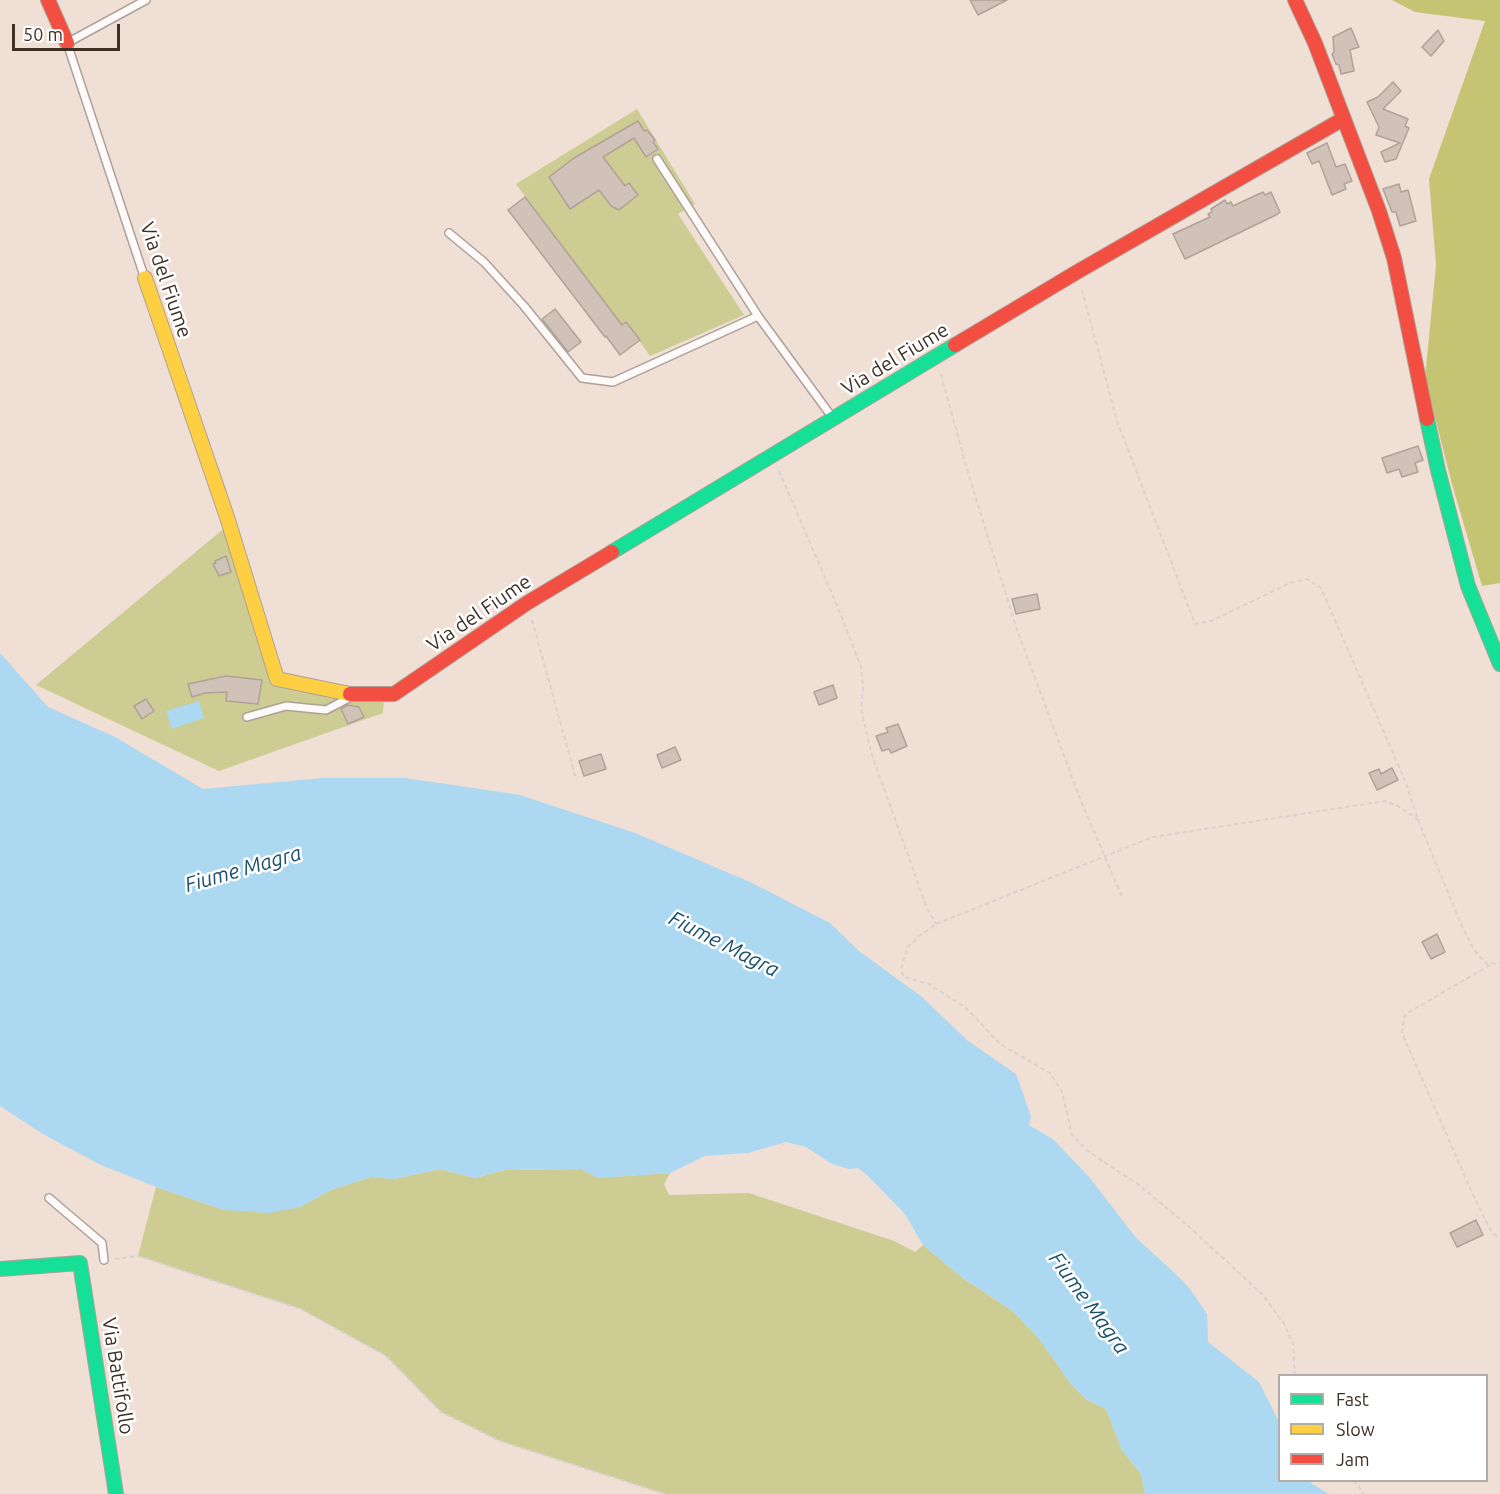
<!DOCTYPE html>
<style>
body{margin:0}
#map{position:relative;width:1500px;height:1494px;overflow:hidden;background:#efdfd4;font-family:Ubuntu,sans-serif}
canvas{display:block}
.legend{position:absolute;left:1278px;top:1374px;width:210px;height:108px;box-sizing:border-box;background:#fff;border:2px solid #b2aca9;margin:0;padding:8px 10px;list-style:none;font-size:18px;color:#3e3027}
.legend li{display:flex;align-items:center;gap:12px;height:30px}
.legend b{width:30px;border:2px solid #b2aca9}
.scale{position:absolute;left:12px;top:24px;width:108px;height:27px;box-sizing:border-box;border:3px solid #3e3027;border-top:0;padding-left:8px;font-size:18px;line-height:21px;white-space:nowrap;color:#3e3027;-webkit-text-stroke:4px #fff;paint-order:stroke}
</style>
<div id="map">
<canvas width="1500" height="1494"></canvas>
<ul class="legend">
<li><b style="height:8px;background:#16e098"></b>Fast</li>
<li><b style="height:8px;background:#ffcf43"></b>Slow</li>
<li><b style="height:8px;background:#f24e42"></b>Jam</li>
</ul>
<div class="scale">50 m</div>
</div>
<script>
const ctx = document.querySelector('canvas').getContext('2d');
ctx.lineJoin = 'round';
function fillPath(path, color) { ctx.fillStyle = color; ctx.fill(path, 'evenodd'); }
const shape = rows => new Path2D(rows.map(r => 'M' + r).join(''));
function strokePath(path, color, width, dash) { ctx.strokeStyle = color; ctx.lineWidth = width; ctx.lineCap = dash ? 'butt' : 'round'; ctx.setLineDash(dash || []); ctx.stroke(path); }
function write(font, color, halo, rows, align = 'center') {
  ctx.font = font + ' Ubuntu,sans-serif'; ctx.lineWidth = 5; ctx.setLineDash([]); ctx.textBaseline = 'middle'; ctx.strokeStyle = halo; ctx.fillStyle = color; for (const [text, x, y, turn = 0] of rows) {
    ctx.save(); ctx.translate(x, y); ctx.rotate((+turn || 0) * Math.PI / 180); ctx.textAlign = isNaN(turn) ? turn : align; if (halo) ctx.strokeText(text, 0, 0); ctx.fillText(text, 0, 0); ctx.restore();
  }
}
const green = shape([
 [637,109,695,204,678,214,744,315,650,356,626,322,622,325,516,184],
 [227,526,274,682,384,697,383,713,219,771,36,685],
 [440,1169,475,1178,505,1170,581,1169,598,1178,670,1173,664,1184,669,1195,749,1193,894,1241,915,1252,923,1245,963,1278,1014,1312,1040,1340,1071,1384,1086,1399,1106,1409,1122,1450,1141,1474,1145,1494,665,1494,500,1441,441,1412,386,1356,301,1309,138,1256,156,1187,224,1210,300,1207,331,1190,371,1177,394,1179]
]);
const forest = shape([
 [1392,0,1500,0,1500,583,1482,586,1452,484,1425,378,1436,265,1429,179,1485,21,1415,12]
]);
const water = shape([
 [0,653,48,707,115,737,203,789,323,778,405,778,520,795,635,833,750,882,830,923,859,951,922,997,968,1041,1016,1074,1031,1116,1029,1125,1054,1140,1090,1178,1136,1238,1177,1275,1190,1289,1207,1314,1208,1342,1259,1382,1279,1422,1280,1480,1310,1481,1312,1484,1329,1494,1145,1494,1141,1474,1122,1450,1106,1409,1086,1399,1071,1384,1040,1340,1014,1312,963,1278,923,1245,905,1214,867,1175,858,1168,849,1169,832,1164,806,1147,786,1142,748,1153,705,1156,670,1173,598,1178,581,1169,505,1170,475,1178,440,1169,394,1179,371,1177,331,1190,300,1207,270,1213,224,1210,156,1187,99,1164,43,1134,0,1106],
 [199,701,204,718,172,729,166,711]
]);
const building = shape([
 [970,0,1007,0,978,15,970,0],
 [1351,28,1359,47,1350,50,1354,71,1341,74,1339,65,1336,64,1332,54,1334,52,1333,37,1351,28],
 [1438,30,1444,41,1431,56,1422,47,1438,30],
 [1393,82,1401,91,1383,109,1408,119,1405,126,1409,128,1396,159,1385,162,1381,152,1400,143,1376,135,1379,127,1367,102,1378,97,1393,82],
 [638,121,644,131,647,130,655,140,653,142,658,149,646,157,634,138,603,157,625,186,629,183,638,195,619,210,611,206,599,190,570,209,549,177,574,158,638,121],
 [1327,143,1336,167,1345,164,1352,181,1344,184,1346,189,1332,195,1319,161,1312,164,1307,153,1327,143],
 [1399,184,1401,192,1408,190,1416,221,1400,226,1396,212,1392,212,1383,189,1399,184],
 [1263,192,1265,195,1271,192,1280,212,1276,215,1185,259,1173,234,1210,217,1208,214,1212,212,1211,209,1225,200,1227,204,1231,202,1233,206,1263,192],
 [525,197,622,325,626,322,640,340,620,355,606,336,605,337,508,210,525,197],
 [555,309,581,342,568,352,542,319,555,309],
 [1418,446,1423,460,1415,463,1418,472,1402,477,1399,469,1387,473,1382,458,1418,446],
 [226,556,231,572,219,576,213,564,216,563,215,561,226,556],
 [1037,594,1040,609,1016,614,1012,599,1037,594],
 [226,676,262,680,258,704,226,701,227,692,205,693,192,697,188,684,226,676],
 [833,685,837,698,819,705,814,692,833,685],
 [146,699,154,711,142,719,134,706,146,699],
 [348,705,359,707,364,717,348,724,341,709,348,705],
 [898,724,907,746,891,753,889,749,882,751,876,736,888,732,886,728,898,724],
 [675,747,681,760,662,768,657,755,675,747],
 [601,754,606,769,584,776,579,761,601,754],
 [1392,768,1398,780,1377,790,1369,773,1379,769,1381,774,1392,768],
 [1437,934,1445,952,1431,959,1422,942,1437,934],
 [1476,1220,1483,1235,1457,1247,1450,1233,1476,1220]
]);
const path = shape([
 [1082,290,1117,421,1195,624,1211,621,1290,583,1307,579,1321,588,1406,783,1418,820,1461,924,1474,950,1487,964,1500,963],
 [941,375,969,476,1016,627,1081,801,1123,899],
 [779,471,839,610,861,667,863,688,861,709,872,755,927,908,936,924],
 [532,620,576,779],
 [1490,965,1411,1011,1404,1017,1402,1033,1474,1197,1492,1233,1500,1238],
 [115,1259,138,1256,301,1309,386,1356,441,1412,500,1441,665,1494],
 [1295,1376,1293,1344,1284,1324,1263,1295,1187,1225,1139,1185,1089,1152,1072,1135,1062,1092,1050,1073,1000,1044,966,1008,929,984,904,977,901,971,907,948,918,937,936,924,1153,837,1385,801,1400,807,1418,820],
 [1354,1480,1364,1494]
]);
const lane = shape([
 [657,159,758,316],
 [449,233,484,262,524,306,582,378,613,382,758,316,832,417],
 [144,276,67,43,146,0],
 [247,717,286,706,326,710,349,698],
 [49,1198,102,1243,104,1260]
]);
const fast = shape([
 [1427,419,1438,470,1468,586,1500,664],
 [612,552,955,345],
 [0,1269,80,1263,116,1494]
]);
const slow = shape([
 [145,278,227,517,277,679,350,694]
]);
const jam = shape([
 [48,0,67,43],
 [1295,0,1315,43,1379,211,1394,258,1427,419],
 [955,345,1077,272,1343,119],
 [350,694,394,694,527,603,612,552]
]);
const streetNames = [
 ["Via del Fiume",166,280,71],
 ["Via del Fiume",895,359,-31],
 ["Via del Fiume",479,613,-34],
 ["Via Battifollo",118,1376,81]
];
const waterNames = [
 ["Fiume Magra",243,869,-16],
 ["Fiume Magra",724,944,27],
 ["Fiume Magra",1089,1303,54]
];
fillPath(green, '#cccc93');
fillPath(forest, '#c4c473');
fillPath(water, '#acd8f2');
fillPath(building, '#d0c2b8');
strokePath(building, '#b0a299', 1.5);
strokePath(lane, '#aea198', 10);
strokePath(fast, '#aea198', 16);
strokePath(slow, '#aea198', 16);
strokePath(jam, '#aea198', 16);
strokePath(path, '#d7d2cf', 2, [4.5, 3]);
strokePath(lane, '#fdfaf9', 7);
strokePath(fast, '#16e098', 14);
strokePath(slow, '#ffcf43', 14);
strokePath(jam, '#f24e42', 14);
write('20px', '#3e3027', '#fff', streetNames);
write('italic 21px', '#1b516d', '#fff', waterNames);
</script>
